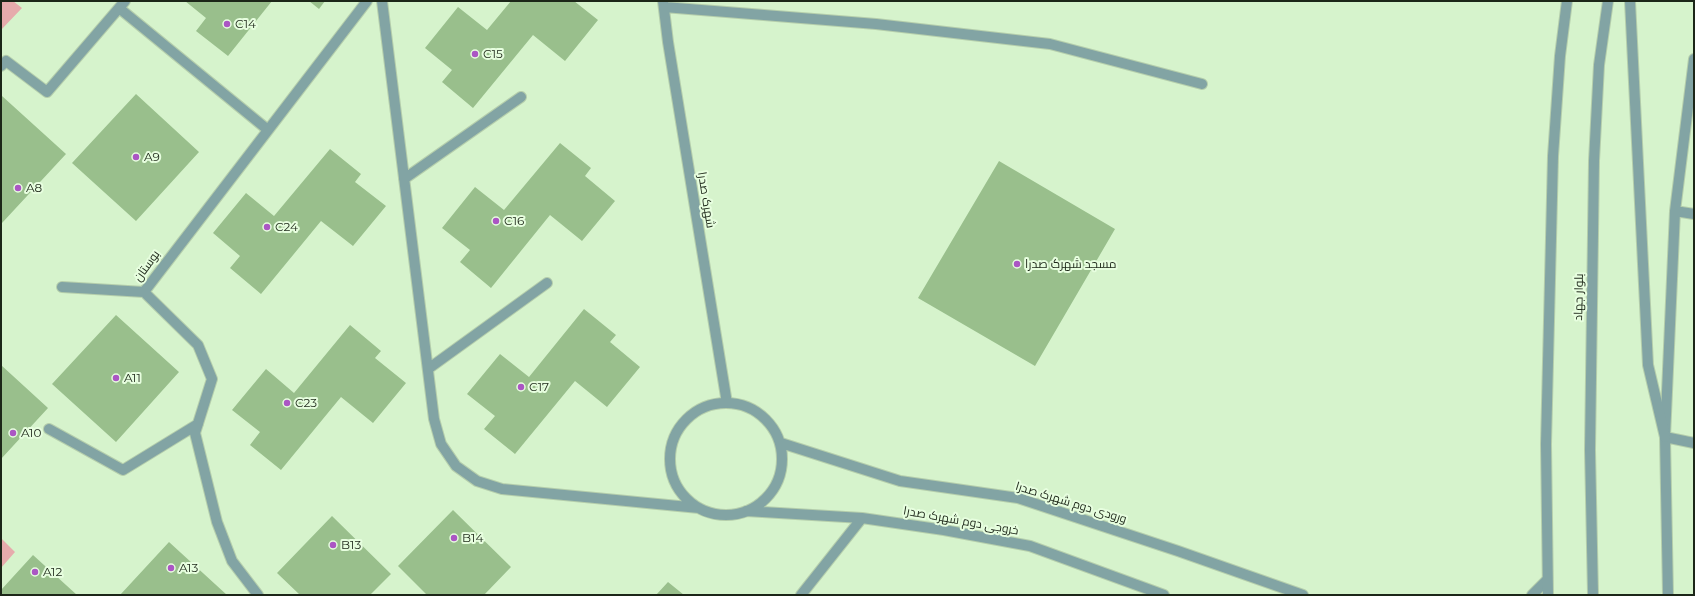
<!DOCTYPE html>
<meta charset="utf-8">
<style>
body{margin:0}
#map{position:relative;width:1695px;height:596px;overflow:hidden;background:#d6f3cc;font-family:Montserrat,sans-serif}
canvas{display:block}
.frame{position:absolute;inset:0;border:2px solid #1c2618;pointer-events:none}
</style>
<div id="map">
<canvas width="1695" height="596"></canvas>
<div class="frame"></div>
</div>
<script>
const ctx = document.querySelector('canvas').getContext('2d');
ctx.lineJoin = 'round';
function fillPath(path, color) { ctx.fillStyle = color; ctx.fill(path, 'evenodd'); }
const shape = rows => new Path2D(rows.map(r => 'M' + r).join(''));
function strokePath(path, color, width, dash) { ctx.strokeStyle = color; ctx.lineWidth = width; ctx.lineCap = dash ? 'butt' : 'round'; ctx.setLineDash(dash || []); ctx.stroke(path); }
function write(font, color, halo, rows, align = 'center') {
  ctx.font = font + ' Montserrat,Cairo,sans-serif'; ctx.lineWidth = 4; ctx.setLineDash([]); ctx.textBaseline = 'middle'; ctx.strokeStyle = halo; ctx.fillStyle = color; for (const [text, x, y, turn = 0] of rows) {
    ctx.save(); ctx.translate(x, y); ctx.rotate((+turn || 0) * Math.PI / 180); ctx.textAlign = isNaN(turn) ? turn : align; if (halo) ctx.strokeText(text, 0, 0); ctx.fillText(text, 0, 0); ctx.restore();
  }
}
const green = shape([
 [1,1,13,1,22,8,1,30],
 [1,538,15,552,1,568]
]);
const building = shape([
 [185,1,272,1,228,56,196,31,206,18],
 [309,1,325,1,319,9],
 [511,1,574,1,598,20,565,61,533,35,473,108,442,82,452,70,425,48,458,7,487,30],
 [136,94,199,152,136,221,72,163],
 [2,96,66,154,2,223,1,222],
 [560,143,591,168,585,176,615,201,582,241,550,215,491,288,460,262,470,250,442,228,475,187,504,210],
 [330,149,361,174,355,182,386,206,353,246,321,221,261,294,230,268,240,256,213,233,246,193,274,216],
 [999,161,1115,229,1035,366,918,298],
 [584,309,616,335,610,342,640,367,607,407,575,381,515,454,484,429,495,416,467,394,500,354,529,377],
 [116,315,179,372,116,442,52,384],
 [350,325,381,351,375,358,406,383,373,423,341,397,281,470,250,445,260,432,232,410,266,369,294,393],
 [1,365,48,408,1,459],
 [453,510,511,567,484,595,427,595,398,566],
 [332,516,391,574,370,595,300,595,277,573],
 [169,542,227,595,120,595],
 [33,555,77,595,1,595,1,590],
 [668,582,684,595,656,595]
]);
const minor = shape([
 [382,1,434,419,441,444,456,466,477,481,502,489,699,508],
 [663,1,668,42,727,403],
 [664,7,876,24,1050,44,1202,84],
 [119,8,268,130],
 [1,66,6,61,47,92,125,1],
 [404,179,521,97],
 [1675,211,1694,214],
 [62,287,144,292],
 [428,369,547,283],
 '670 459a56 56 0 1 1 112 0a56 56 0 1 1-112 0Z',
 [49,429,123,470,198,424],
 [1665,437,1694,443],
 [781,443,900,481,1018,498,1178,551,1303,595],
 [746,511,862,518,944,530,1030,546,1164,595],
 [258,595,232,561,217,522,195,433,212,379,198,345,144,292,367,1],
 [801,595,862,518],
 [1532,595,1547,580],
 [1668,595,1665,437,1675,211,1694,59]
]);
const tertiary = shape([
 [1630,1,1648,365,1665,437],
 [1548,595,1546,444,1553,156,1560,56,1567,1],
 [1593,595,1590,450,1594,161,1599,65,1608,1]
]);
const markers = [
 [227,24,4,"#ab56c4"],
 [475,54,4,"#ab56c4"],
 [136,157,4,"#ab56c4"],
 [18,188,4,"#ab56c4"],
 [496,221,4,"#ab56c4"],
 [267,227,4,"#ab56c4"],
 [1017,264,4,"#ab56c4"],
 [116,378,4,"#ab56c4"],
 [521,387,4,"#ab56c4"],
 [287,403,4,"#ab56c4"],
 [13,433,4,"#ab56c4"],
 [454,538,4,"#ab56c4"],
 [333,545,4,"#ab56c4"],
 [171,568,4,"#ab56c4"],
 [35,572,4,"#ab56c4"]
];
const poiNames = [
 ["C14",235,24],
 ["C15",483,54],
 ["A9",144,157],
 ["A8",26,188],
 ["C16",504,221],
 ["C24",275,227],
 ["مسجد شهرک صدرا",1025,264],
 ["A11",124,378],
 ["C17",529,387],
 ["C23",295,403],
 ["A10",21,433],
 ["B14",462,538],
 ["B13",341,545],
 ["A13",179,568],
 ["A12",43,572]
];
const streetNames = [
 ["شهرک صدرا",706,200,81],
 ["بوستان",147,266,-54],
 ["بلوار جهاد",1579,297,-89],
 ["ورودی دوم شهرک صدرا",1071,503,17],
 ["خروجی دوم شهرک صدرا",961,521,10]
];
fillPath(green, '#e6abac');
fillPath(building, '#99bf8c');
strokePath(minor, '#b5ceac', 12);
strokePath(tertiary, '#b5ceac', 12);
strokePath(minor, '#82a4a4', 10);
strokePath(tertiary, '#82a4a4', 10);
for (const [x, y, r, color] of markers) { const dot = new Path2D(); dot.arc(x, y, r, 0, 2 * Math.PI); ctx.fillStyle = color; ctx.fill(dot); strokePath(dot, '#e7fedf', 1.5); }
write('12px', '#1c2618', '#e7fedf', poiNames, 'left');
write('12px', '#1c2618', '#e7fedf', streetNames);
</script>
